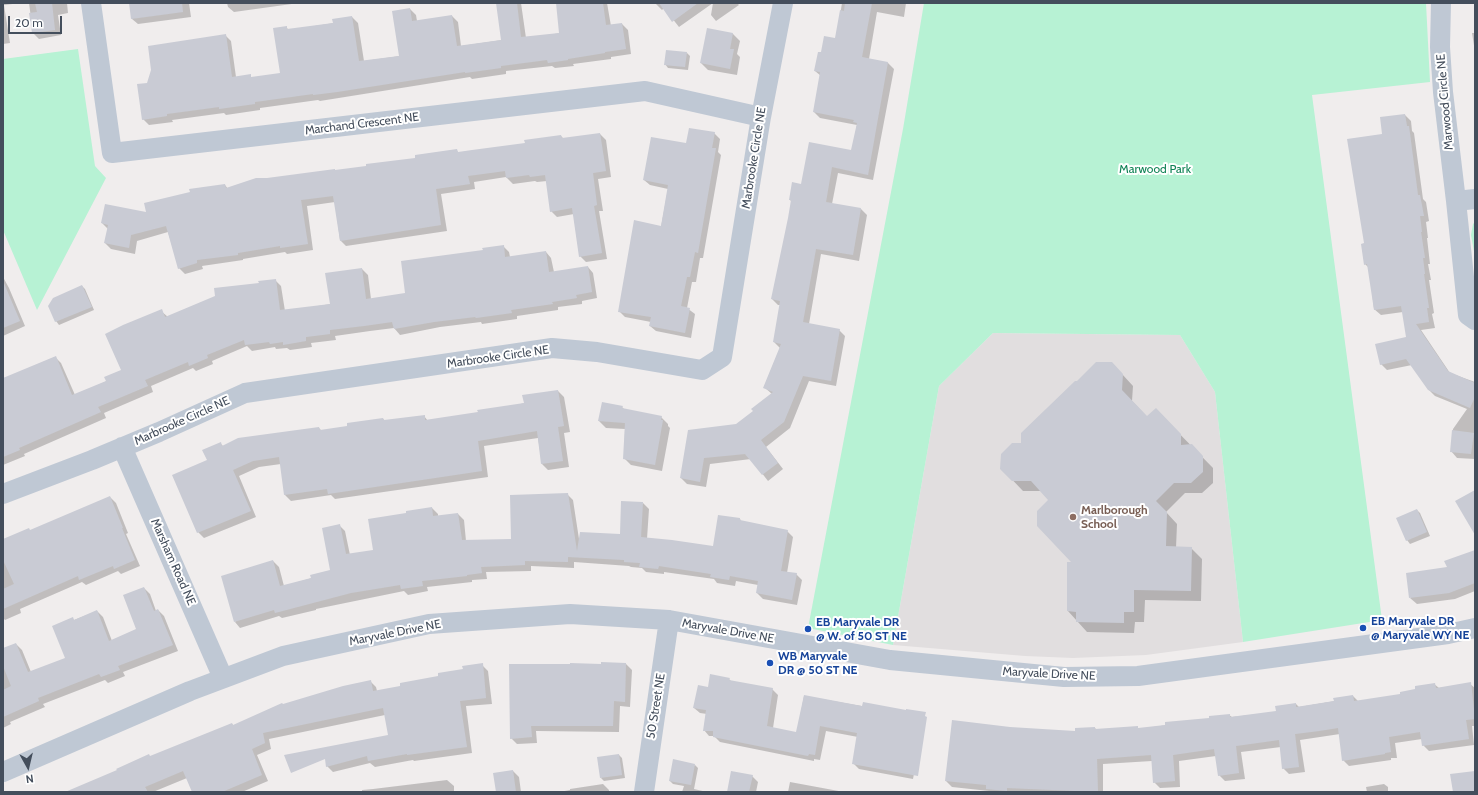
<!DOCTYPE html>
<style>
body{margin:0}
#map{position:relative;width:1478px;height:795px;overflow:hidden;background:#f0eded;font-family:Cabin,sans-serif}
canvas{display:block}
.frame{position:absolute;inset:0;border:4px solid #444e5c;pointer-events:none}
.north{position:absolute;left:8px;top:747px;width:40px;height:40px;-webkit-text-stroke:3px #fff;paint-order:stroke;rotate:172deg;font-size:11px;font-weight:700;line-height:16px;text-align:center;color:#444e5c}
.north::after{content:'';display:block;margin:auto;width:14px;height:18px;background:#444e5c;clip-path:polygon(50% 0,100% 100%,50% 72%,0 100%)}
.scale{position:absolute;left:8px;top:16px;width:54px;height:18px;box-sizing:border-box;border:2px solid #444e5c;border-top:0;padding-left:5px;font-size:12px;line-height:14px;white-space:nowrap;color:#444e5c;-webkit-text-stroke:3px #fff;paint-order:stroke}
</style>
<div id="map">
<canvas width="1478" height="795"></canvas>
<div class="frame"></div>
<div class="north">N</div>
<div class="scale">20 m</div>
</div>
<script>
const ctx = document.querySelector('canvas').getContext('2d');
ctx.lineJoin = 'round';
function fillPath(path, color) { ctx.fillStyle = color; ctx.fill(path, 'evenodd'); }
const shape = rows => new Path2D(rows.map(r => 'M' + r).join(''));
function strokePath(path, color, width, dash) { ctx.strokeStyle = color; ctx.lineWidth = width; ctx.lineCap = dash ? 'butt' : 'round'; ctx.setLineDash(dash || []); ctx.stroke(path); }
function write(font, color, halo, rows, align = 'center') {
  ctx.font = font + ' Cabin,sans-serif'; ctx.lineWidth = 4; ctx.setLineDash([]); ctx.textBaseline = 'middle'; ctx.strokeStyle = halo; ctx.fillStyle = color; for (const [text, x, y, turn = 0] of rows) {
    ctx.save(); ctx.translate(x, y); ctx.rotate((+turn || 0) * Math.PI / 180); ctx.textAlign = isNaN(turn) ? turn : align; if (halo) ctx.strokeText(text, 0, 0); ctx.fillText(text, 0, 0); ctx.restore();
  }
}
const education = shape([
 [993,333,1180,335,1215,392,1243,642,1146,655,1073,658,1025,656,893,645,939,386]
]);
const green = shape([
 [924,3,1426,3,1430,82,1312,95,1382,620,1243,642,1215,392,1180,335,993,333,939,386,893,645,808,628,903,129],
 [78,49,95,166,106,178,37,310,3,230,3,59],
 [1475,222,1475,257,1471,235,1473,224]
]);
const shadow = shape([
 [3,3,21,3,4,5,10,43,3,44],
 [29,3,67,3,68,13,58,15,61,35,39,39,33,33],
 [130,3,189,3,191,17,138,24,132,19],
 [227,3,299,3,234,12,228,7],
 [497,3,521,3,526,38,561,33,557,3,607,3,611,26,622,24,628,30,631,54,611,57,611,59,573,64,574,66,555,68,552,66,506,71,506,74,472,79,470,77,320,101,318,100,260,108,260,110,226,115,224,113,172,120,173,122,149,125,143,119,148,84,225,35,231,41,236,77,250,76,252,78,281,74,286,27,289,30,334,23,352,17,358,23,364,61,400,56,410,9,416,15,417,21,452,16,458,22,461,46,502,40],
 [655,3,713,3,679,27,664,8,662,10],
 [713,3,737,3,739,5,716,21,711,15],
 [842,3,906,3,904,17,877,12,869,59,888,63,894,69,873,180,838,173,832,204,861,209,867,215,859,261,821,254,809,324,839,330,845,336,836,386,809,381,790,428,766,447,783,469,768,481,751,459,710,464,706,487,687,484,681,478,736,425,754,412,772,394,764,387,780,348,774,342,781,305,778,305,772,299,792,202,790,200,802,185,852,152,857,125,820,118,814,112,821,76,815,71,822,53,836,40],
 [708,29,733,34,740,41,737,54,740,57,737,75,708,70,701,63],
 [1472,33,1475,33,1475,52],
 [687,53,690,56,688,70,668,68,665,64],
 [1405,115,1411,121,1412,131,1414,133,1423,199,1426,202,1429,221,1426,222,1428,238,1427,238,1430,264,1428,264,1431,280,1429,280,1434,313,1432,314,1435,328,1421,330,1450,373,1475,382,1475,459,1457,458,1451,451,1453,429,1467,409,1435,396,1428,389,1412,365,1387,370,1381,364,1407,338,1403,312,1381,315,1374,309,1369,268,1365,264,1365,244,1383,135],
 [714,133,720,139,718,152,721,155,703,258,700,258,696,282,692,282,687,308,695,314,691,338,656,331,650,326,651,322,625,317,619,311,661,227,668,189,650,185,644,180,687,144],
 [600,134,606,140,611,177,598,179,603,211,599,211,607,259,586,262,580,256,574,214,557,217,551,211,547,181,537,182,535,181,513,184,506,177,474,182,475,189,441,194,447,231,346,246,340,240,335,202,307,206,313,250,287,254,285,252,243,259,243,260,202,266,203,269,185,274,179,268,168,232,137,241,135,254,111,249,105,243,108,229,102,223,148,213,225,185,228,189,416,159,457,151,459,153,526,144,561,136,564,139],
 [503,246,509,252,510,257,546,252,551,258,554,272,588,267,593,273,597,298,582,301,582,304,558,307,558,310,517,316,517,319,482,324,481,322,440,327,400,335,394,328,370,331,335,336,336,340,311,343,312,347,290,350,287,348,276,349,275,347,252,351,247,346,212,361,213,364,196,371,193,368,151,386,153,392,104,413,106,418,24,454,25,456,3,465,3,379,55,357,61,363,75,395,107,381,122,371,161,311,168,317,260,284,275,280,281,286,285,311,331,304,362,269,368,275,371,299,406,294,484,251],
 [3,277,9,288,25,326,3,336],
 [82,286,85,289,94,310,59,325,56,321],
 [1122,374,1133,386,1132,401,1147,417,1166,420,1213,468,1213,483,1202,493,1185,493,1166,512,1177,524,1176,548,1191,548,1202,559,1201,601,1145,600,1144,622,1135,622,1134,633,1087,632,1068,611,1073,563,1049,500,1041,491,1023,491,1002,469,1022,444],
 [558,391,564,397,570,432,564,433,569,467,548,470,542,464,538,438,484,446,488,477,335,499,331,495,291,501,285,495,281,464,259,467,239,476,256,517,204,538,198,532,208,461,221,444,223,446,319,428,322,431,349,427,383,419,386,421,424,416,428,421,479,413,525,403],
 [622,407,625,410,661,417,668,424,668,426,670,428,662,471,631,465,624,458,625,429,606,428,599,421],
 [567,494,573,500,579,539,621,535,643,503,649,509,647,539,714,547,740,519,742,522,787,531,793,537,787,573,796,574,802,580,797,605,763,599,757,593,758,585,736,581,735,586,717,583,714,579,664,572,664,574,646,572,642,568,631,567,629,566,574,562,574,568,531,566,531,571,486,572,487,579,472,580,472,582,427,587,428,591,408,595,404,591,316,609,316,610,282,618,279,616,240,628,235,622,273,561,279,567,284,586,312,578,331,571,339,525,345,531,350,555,374,551,407,514,432,508,438,514,438,517,458,514,464,520,466,541,512,540],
 [110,497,116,503,128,533,126,534,140,566,121,574,118,571,86,585,82,582,20,609,21,613,5,620,3,618,3,541,30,531],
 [1417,510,1420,513,1430,536,1410,544,1407,540],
 [1475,551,1475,591,1455,599,1417,604,1410,598,1448,568],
 [144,588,150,594,156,611,158,610,164,616,178,651,123,672,125,676,108,683,105,680,43,704,45,707,10,722,11,724,3,728,3,649,16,644,22,650,31,672,67,658,72,618,74,620,97,611,103,617,112,641,138,630],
 [626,664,632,670,630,707,620,706,619,732,536,731,537,743,517,744,511,738],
 [482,665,488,671,492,704,466,706,472,753,414,761,413,760,375,767,370,763,333,772,327,766,389,736,385,715,269,739,271,749,257,755,268,781,242,792,193,792,187,778,153,792,73,792,151,757,232,724,234,726,283,705,370,681,376,687,377,691,401,687],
 [729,679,732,682,772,689,778,695,773,728,797,733,804,696,925,717,913,779,859,769,853,763,858,737,826,731,820,760,814,759,814,761,720,742,714,736,709,736,704,730,707,714,700,713,694,708,709,688],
 [1434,684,1439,688,1470,684,1475,688,1475,726,1472,726,1474,745,1429,751,1423,745,1422,739,1395,743,1397,758,1391,758,1391,760,1349,766,1343,760,1340,734,1300,740,1305,772,1289,774,1283,768,1281,747,1241,752,1245,779,1225,781,1219,775,1216,756,1179,761,1180,787,1160,788,1154,782,1152,761,1103,764,1103,792,991,792,989,791,952,787,946,781,1010,728,1076,732,1095,728,1097,730,1139,729,1210,719,1229,715,1232,717,1277,712,1296,704,1299,707,1335,701,1353,696,1358,701,1401,695],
 [619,755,622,758,625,778,604,781,601,778],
 [695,765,698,768,694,789,707,792,682,792,684,786,673,784,670,781],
 [513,771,519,777,521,792,497,792],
 [752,776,758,782,756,792,728,792],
 [447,780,454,786,454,792,362,792,362,790,373,789],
 [790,782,844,792,788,792],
 [603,784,609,790,609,792,559,792,570,790,570,789],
 [1384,784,1388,787,1388,792,1367,792,1366,787]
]);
const building = shape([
 [35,3,52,3,55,30,32,33,29,13,37,12],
 [129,3,182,3,183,12,131,19],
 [496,3,517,3,521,37,559,33,556,3,603,3,606,25,622,23,626,49,605,52,605,53,568,59,568,60,548,63,547,60,501,66,501,68,465,73,465,72,337,92,313,95,313,94,255,102,255,104,219,109,219,107,167,114,167,116,142,120,137,84,147,83,151,70,148,46,226,34,232,77,251,74,251,77,280,73,273,28,287,26,287,29,333,23,332,19,352,16,359,61,399,56,392,11,410,8,412,21,452,15,457,46,501,40],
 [659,3,698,3,672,22],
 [845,3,872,3,862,57,888,62,868,175,832,167,826,202,861,208,853,255,816,249,803,322,840,329,831,381,803,376,784,422,761,440,778,463,762,475,745,454,704,458,700,482,680,478,688,430,736,424,753,411,751,409,773,392,763,388,781,344,773,342,780,301,771,299,788,218,791,200,789,200,792,182,801,184,809,142,851,150,857,123,853,122,854,120,813,112,820,72,814,71,818,52,821,52,824,36,835,38,840,10,844,11],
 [707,28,733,33,730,49,734,49,730,69,700,63],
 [666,50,687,52,685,67,664,65],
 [1405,114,1407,126,1409,126,1418,195,1420,195,1424,216,1420,216,1422,232,1421,232,1425,258,1423,258,1425,274,1424,274,1429,308,1427,308,1429,322,1416,324,1448,371,1475,383,1475,397,1470,408,1428,390,1406,359,1380,365,1375,344,1406,337,1401,306,1374,310,1367,264,1364,265,1361,244,1364,243,1347,139,1382,134,1380,117],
 [689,128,715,132,712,148,716,148,698,253,695,252,690,277,687,277,681,306,690,308,685,333,649,326,651,317,618,312,634,220,661,226,668,185,643,180,651,137,686,143],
 [600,133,606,171,593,173,597,205,594,206,602,253,579,257,572,208,550,212,545,175,530,177,529,175,506,178,505,171,468,176,470,184,436,189,441,225,340,241,333,196,301,200,308,244,280,248,280,246,238,253,238,255,197,260,197,263,178,269,166,226,131,235,129,248,104,243,108,225,101,223,105,204,146,212,144,203,190,192,189,189,225,184,226,188,256,178,267,178,335,169,335,170,366,166,366,164,415,158,415,155,457,149,458,152,472,150,525,143,524,140,561,135,562,138],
 [504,245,505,257,546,251,549,272,588,266,592,292,576,295,577,298,552,302,553,304,511,310,512,313,476,318,475,317,434,322,394,329,392,322,364,326,330,330,330,334,306,337,306,341,283,345,283,342,270,344,269,342,245,345,244,340,207,355,208,358,189,366,188,362,145,380,148,386,98,407,101,412,19,448,20,450,3,457,3,378,56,356,72,395,106,381,104,377,121,370,105,334,123,325,162,309,165,317,215,296,214,288,259,283,258,281,276,279,280,310,330,304,325,273,362,268,366,299,405,293,401,261,483,250,482,248],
 [3,281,20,321,3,328],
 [82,285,92,307,55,322,48,306,53,298],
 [1096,362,1112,362,1123,374,1122,390,1147,416,1156,408,1181,434,1181,445,1192,444,1203,456,1203,472,1191,483,1174,483,1156,501,1167,512,1166,546,1192,547,1191,591,1134,590,1134,612,1124,612,1124,623,1076,622,1076,612,1067,611,1067,562,1071,562,1037,526,1037,511,1048,500,1031,481,1012,481,1000,469,1001,454,1012,443,1021,443,1021,433,1075,381,1077,381],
 [558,390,564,426,558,427,563,461,541,464,537,431,478,441,482,471,328,494,327,489,284,495,279,457,253,461,233,470,251,511,197,533,172,475,207,460,202,450,221,442,222,446,238,438,319,427,320,430,347,426,347,423,383,418,384,420,425,415,425,420,478,412,477,410,524,403,522,395],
 [602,402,623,406,622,408,662,416,661,420,663,420,655,465,623,459,625,423,598,421],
 [1452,430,1474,433,1471,454,1450,452],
 [1475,490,1475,535,1455,501],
 [568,493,577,551,580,532,620,534,621,501,643,502,641,537,672,540,713,546,718,515,740,518,740,520,788,530,781,571,797,573,792,600,756,593,758,581,730,576,729,580,710,577,711,574,659,566,658,569,639,567,640,563,624,562,624,560,568,557,568,562,525,561,525,565,481,567,482,573,467,575,467,576,422,581,423,586,401,589,400,585,351,593,275,613,274,610,234,622,221,576,273,560,280,586,311,578,310,575,330,570,322,528,340,524,346,554,373,550,368,519,406,513,406,511,432,507,433,516,458,513,462,540,511,539,510,495],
 [110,496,123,528,122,528,135,560,114,569,113,566,79,580,78,576,3,609,3,589,14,584,3,560,3,539,29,528,30,530],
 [1417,509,1427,532,1406,541,1396,518],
 [1475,550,1475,583,1449,593,1409,598,1406,573,1447,567,1444,561],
 [144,587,154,611,158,609,173,645,118,666,120,670,101,677,99,674,38,698,39,701,3,717,3,690,11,686,3,666,3,648,16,643,28,672,65,658,52,626,73,617,74,620,97,610,109,641,136,629,123,595],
 [601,662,626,663,625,702,614,701,613,726,531,726,532,737,510,739,509,664,570,664,570,663,601,664],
 [483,663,486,698,460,701,467,747,407,755,407,754,368,761,367,756,326,767,325,759,291,773,284,755,388,735,383,708,263,733,265,743,252,749,262,775,222,792,192,792,183,771,145,787,148,792,65,792,117,770,116,769,149,754,150,756,232,723,233,725,282,703,283,704,343,686,371,680,373,691,400,686,400,683,438,676,438,673,463,669,462,666],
 [710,674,730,678,729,680,773,688,767,726,796,732,804,695,862,706,863,702,906,710,906,709,926,712,925,716,927,717,918,776,852,764,857,733,820,726,815,755,809,754,808,756,713,737,713,731,703,731,706,710,693,708,698,685,708,687],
 [1471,682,1475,719,1466,720,1469,739,1422,746,1420,732,1389,737,1391,752,1385,753,1385,754,1342,761,1338,728,1319,731,1295,734,1299,767,1282,769,1279,740,1236,746,1239,773,1218,776,1214,749,1173,755,1175,781,1153,783,1151,755,1097,759,1098,792,1007,788,1007,791,986,789,986,785,945,781,952,720,1010,727,1075,731,1075,728,1095,727,1095,729,1138,726,1138,728,1165,725,1165,722,1209,718,1209,716,1230,714,1230,717,1276,711,1275,706,1296,703,1296,707,1334,701,1333,698,1353,695,1354,701,1400,694,1400,692,1415,689,1415,686,1435,683,1436,688],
 [619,754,622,775,600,778,597,757],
 [673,759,695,764,691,785,669,781],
 [513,770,516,792,496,792,493,773],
 [731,771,753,775,749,792,727,792],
 [1475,771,1475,792,1453,792,1450,774]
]);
const minor = shape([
 [91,3,112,153,645,91,761,117],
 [1441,3,1440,47,1443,92,1456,201,1475,199],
 [1456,201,1468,315,1475,320],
 [122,447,223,678],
 [3,494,92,460,159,432,245,393,552,348,597,352,702,370,722,357,761,117,783,3],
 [3,772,190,691,283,656,429,624,570,614,669,620,890,660,1064,677,1138,676,1448,634,1475,628],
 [644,792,669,620]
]);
const markers = [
 [1073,517,4,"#8d6e63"],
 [1363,628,4,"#1a4fb4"],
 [808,629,4,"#1a4fb4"],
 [770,663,4,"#1a4fb4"]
];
const streetNames = [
 ["Marwood Circle NE",1445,102,-95],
 ["Marchand Crescent NE",362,124,-7],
 ["Marbrooke Circle NE",754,158,-81],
 ["Marbrooke Circle NE",498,357,-8],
 ["Marbrooke Circle NE",182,421,-24],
 ["Marsham Road NE",173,562,66],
 ["Maryvale Drive NE",728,631,10],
 ["Maryvale Drive NE",395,633,-11],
 ["Maryvale Drive NE",1049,674,3],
 ["50 Street NE",656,706,-81]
];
const parkNames = [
 ["Marwood Park",1155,169]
];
const educationNames = [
 ["Marlborough",1081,510],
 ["School",1081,524]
];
const transitNames = [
 ["EB Maryvale DR",1371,621],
 ["@ Maryvale WY NE",1371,635],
 ["EB Maryvale DR",816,622],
 ["@ W. of 50 ST NE",816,636],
 ["WB Maryvale",778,656],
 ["DR @ 50 ST NE",778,670]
];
fillPath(education, '#e1dedf');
fillPath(green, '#b7f2d4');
fillPath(shadow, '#0003');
fillPath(building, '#c9cbd4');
strokePath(minor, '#bfc8d4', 20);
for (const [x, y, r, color] of markers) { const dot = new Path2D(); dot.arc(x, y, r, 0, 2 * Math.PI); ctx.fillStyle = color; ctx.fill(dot); strokePath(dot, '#fff', 1.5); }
write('12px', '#444e5c', '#fff', streetNames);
write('12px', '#108355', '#fff', parkNames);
write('bold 12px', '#785e54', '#fff', educationNames, 'left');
write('bold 12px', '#164399', '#fff', transitNames, 'left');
</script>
